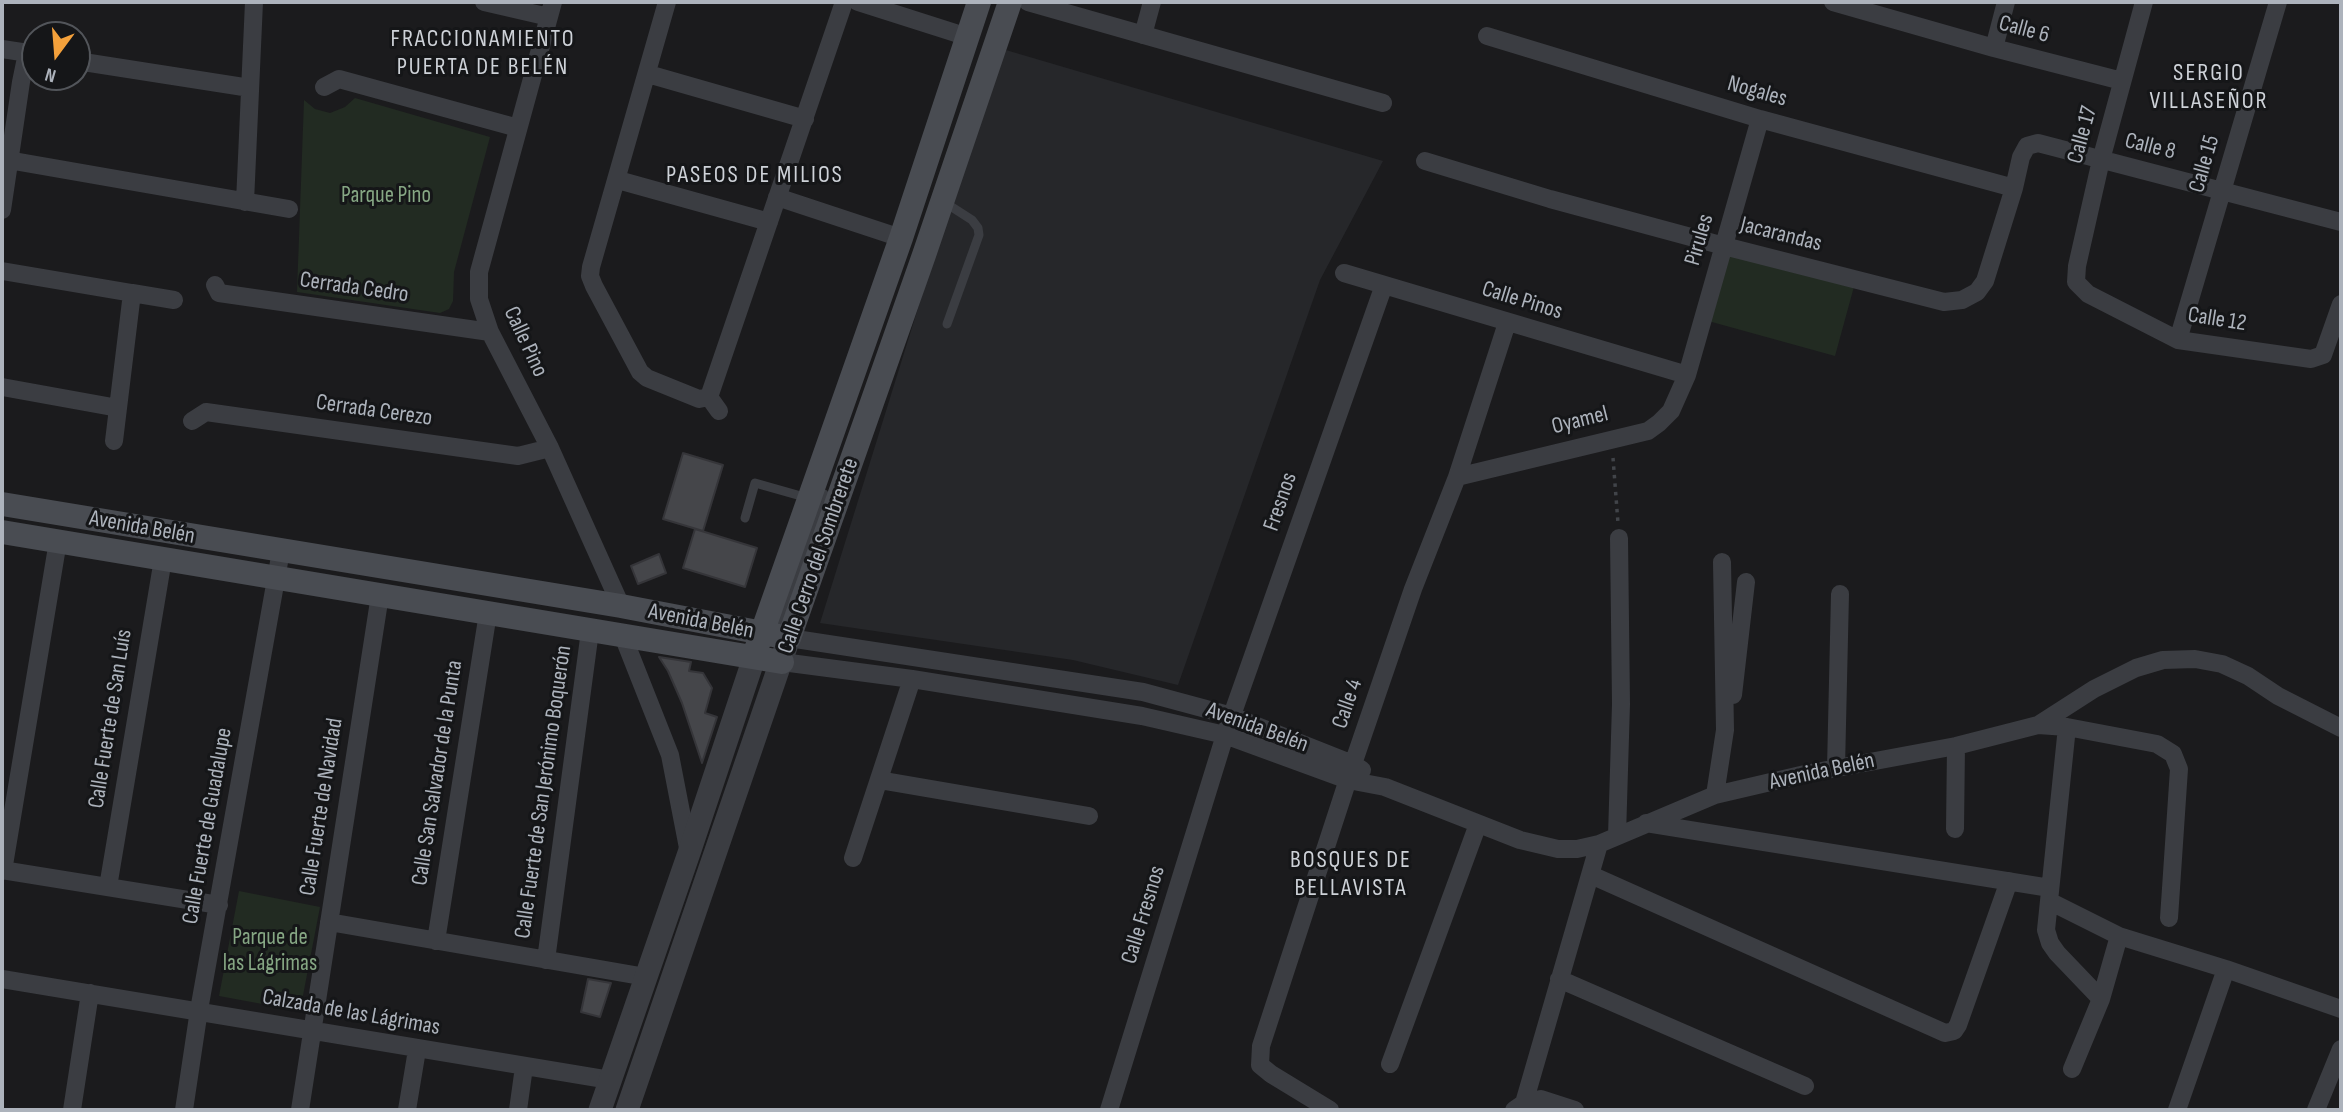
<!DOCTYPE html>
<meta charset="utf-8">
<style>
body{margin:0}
#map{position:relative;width:2343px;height:1112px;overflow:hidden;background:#1b1b1d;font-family:"Sofia Sans Condensed",sans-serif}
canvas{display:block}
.frame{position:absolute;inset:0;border:4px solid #adb3bc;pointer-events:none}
.north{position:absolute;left:21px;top:21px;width:70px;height:70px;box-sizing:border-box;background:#151618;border:2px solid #52555a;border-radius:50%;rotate:196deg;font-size:19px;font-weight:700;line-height:28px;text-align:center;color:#adb3bc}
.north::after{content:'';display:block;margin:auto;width:24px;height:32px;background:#f4a13b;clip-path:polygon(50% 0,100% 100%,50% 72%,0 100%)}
</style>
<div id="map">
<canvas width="2343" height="1112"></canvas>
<div class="frame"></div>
<div class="north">N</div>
</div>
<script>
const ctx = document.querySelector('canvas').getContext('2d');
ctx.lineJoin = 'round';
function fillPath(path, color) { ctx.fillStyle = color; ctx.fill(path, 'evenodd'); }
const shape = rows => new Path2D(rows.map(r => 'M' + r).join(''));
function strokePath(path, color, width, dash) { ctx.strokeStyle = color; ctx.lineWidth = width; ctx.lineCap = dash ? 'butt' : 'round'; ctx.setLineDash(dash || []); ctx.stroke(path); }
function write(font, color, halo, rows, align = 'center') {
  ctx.font = font + ' "Sofia Sans Condensed",sans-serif'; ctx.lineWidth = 6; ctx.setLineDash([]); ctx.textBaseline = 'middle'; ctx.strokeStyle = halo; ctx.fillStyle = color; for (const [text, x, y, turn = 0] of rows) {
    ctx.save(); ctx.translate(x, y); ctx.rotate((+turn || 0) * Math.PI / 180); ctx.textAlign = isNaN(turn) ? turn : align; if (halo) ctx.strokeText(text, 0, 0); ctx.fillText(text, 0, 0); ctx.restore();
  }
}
const built = shape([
 [999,48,1383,161,1320,280,1178,685,1073,660,820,623]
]);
const green = shape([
 [355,98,490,137,454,272,453,301,449,309,440,313,297,292,304,100,315,109,330,113,345,107],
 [1722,246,1855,283,1835,356,1701,319],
 [239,891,320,907,300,1011,219,996]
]);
const building = shape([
 [683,453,723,465,703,531,663,519,683,453],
 [695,529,757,548,745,587,683,568,695,529],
 [659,554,666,573,638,584,631,566,659,554],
 [659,657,691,662,689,671,703,673,712,688,705,713,717,717,702,763,682,703,668,671,659,657],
 [588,979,611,983,600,1017,581,1012,588,979]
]);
const path = shape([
 [1613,458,1618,523]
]);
const service = shape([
 [944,202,972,220,978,228,979,235,947,324],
 [745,518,755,483,808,498],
 [776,633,824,494]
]);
const minor = shape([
 [484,2,549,17],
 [553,2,479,272,479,299,490,332,550,448,621,606],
 [667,2,591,267,590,276,594,286,640,372,647,378,699,399,709,397,719,411],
 [858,2,968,37],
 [1028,2,1383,103],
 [1833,2,1994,48,2122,81],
 [2144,2,2101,160,2077,266,2076,282,2088,294,2178,340,2311,359,2323,355,2341,304],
 [1143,35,1152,2],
 [1487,36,1760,119,2014,188],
 [1994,48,2006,2],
 [2,49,35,54],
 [77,61,250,88],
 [648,74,805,119],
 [324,87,339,79,518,128],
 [8,160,289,209],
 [1425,161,1550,199,1724,246,1944,302,1962,300,1977,292,1985,281,2014,188,2021,157,2027,146,2038,143,2341,222],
 [618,180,769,222],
 [777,197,901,238],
 [245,202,254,2],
 [2,210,21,82,27,53],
 [2,271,132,293,114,441],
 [1344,273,1687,375],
 [215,285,219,293,490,332],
 [132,293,174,300],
 [2178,340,2278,2],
 [2,387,118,408],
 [709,397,844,2],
 [192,421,206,412,518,456,550,448],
 [1457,477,1648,431,1659,423,1671,411,1687,375,1760,119],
 [623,636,670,755,689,853],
 [789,638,1143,692,1232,716,1353,764,1362,770],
 [782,662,912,679,1142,716,1225,735,1348,780,1385,787,1520,840,1558,849,1577,849,1599,844,1715,795,1805,774,1956,746,2038,725,2067,727,2157,744,2173,754,2179,769,2169,918],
 [1733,695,1746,582],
 [2038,725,2094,689,2136,668,2163,660,2195,659,2222,664,2248,676,2278,696,2341,728],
 [2067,727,2046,930,2050,943,2057,953,2101,999],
 [1836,768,1840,594],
 [879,780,1089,816],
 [1715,795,1725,730,1722,562],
 [1646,823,2050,888],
 [1955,829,1956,746],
 [1617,836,1621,704,1619,538],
 [853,858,912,679],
 [2,870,219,905],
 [3,871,58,541],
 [1591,875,1945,1033,1954,1031,1958,1025,2009,881],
 [108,887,163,559],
 [2049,901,2119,936,2226,969,2341,1009],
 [329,922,646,977],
 [436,941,488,613],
 [546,960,590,631],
 [2,979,610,1080],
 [1559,979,1805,1086],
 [1390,1064,1478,824],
 [2072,1069,2101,999,2119,936],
 [1524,1103,1599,844],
 [72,1110,90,993],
 [184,1110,199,1010,281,551],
 [300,1110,380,595],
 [407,1110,417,1050],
 [518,1110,524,1067],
 [1109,1110,1225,735,1384,285],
 [1330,1110,1271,1074,1260,1065,1261,1046,1353,764,1413,589,1457,477,1507,323],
 [1514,1110,1524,1103,1541,1099,1575,1110],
 [2177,1110,2226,969],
 [2316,1110,2341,1049]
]);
const tertiary = shape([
 [600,1110,689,853,754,658],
 [627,1110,789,638]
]);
const secondary = shape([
 [2,504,621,606,789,638,924,255,1010,2],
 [2,532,782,662],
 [757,647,901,238,979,2]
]);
const streetNames = [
 ["Calle 6",2024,30,15],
 ["Nogales",1757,92,16],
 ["Calle 17",2083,135,-75],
 ["Calle 8",2150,147,14],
 ["Calle 15",2205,164,-74],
 ["Jacarandas",1781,235,14],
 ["Pirules",1700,240,-74],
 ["Cerrada Cedro",354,288,8],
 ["Calle Pinos",1522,301,17],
 ["Calle 12",2217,320,9],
 ["Calle Pino",525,342,65],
 ["Cerrada Cerezo",374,411,8],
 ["Oyamel",1580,421,-14],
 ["Fresnos",1281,502,-71],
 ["Avenida Belén",142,528,10],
 ["Calle Cerro del Sombrerete",819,556,-71],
 ["Avenida Belén",701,622,11],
 ["Calle 4",1348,704,-71],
 ["Calle Fuerte de San Luís",111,719,-81],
 ["Avenida Belén",1257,728,20],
 ["Avenida Belén",1822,772,-12],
 ["Calle San Salvador de la Punta",438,773,-81],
 ["Calle Fuerte de San Jerónimo Boquerón",544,792,-82],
 ["Calle Fuerte de Navidad",322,807,-81],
 ["Calle Fuerte de Guadalupe",208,826,-80],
 ["Calle Fresnos",1144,915,-73],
 ["Calzada de las Lágrimas",351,1013,10]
];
const parkNames = [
 ["Parque Pino",386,196],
 ["Parque de",270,938],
 ["las Lágrimas",270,964]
];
const neighbourhoodNames = [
 ["FRACCIONAMIENTO",483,40],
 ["PUERTA DE BELÉN",483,68],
 ["SERGIO",2209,74],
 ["VILLASEÑOR",2209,102],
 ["PASEOS DE MILIOS",755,176],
 ["BOSQUES DE",1351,861],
 ["BELLAVISTA",1351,889]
];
fillPath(built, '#26272a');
fillPath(green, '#222b22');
fillPath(building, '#45464a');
strokePath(building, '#353539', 2);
strokePath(path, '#414449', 3.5, [3.5, 5]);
strokePath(service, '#3b3d42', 9);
strokePath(minor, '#3b3d42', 18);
strokePath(tertiary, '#3b3d42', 23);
strokePath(secondary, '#494c52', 24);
write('23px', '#adb3bc', '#151618', streetNames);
write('23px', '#86a784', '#151618', parkNames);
ctx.letterSpacing = '2px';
write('24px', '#ced2d8', '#151618', neighbourhoodNames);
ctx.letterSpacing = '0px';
</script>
